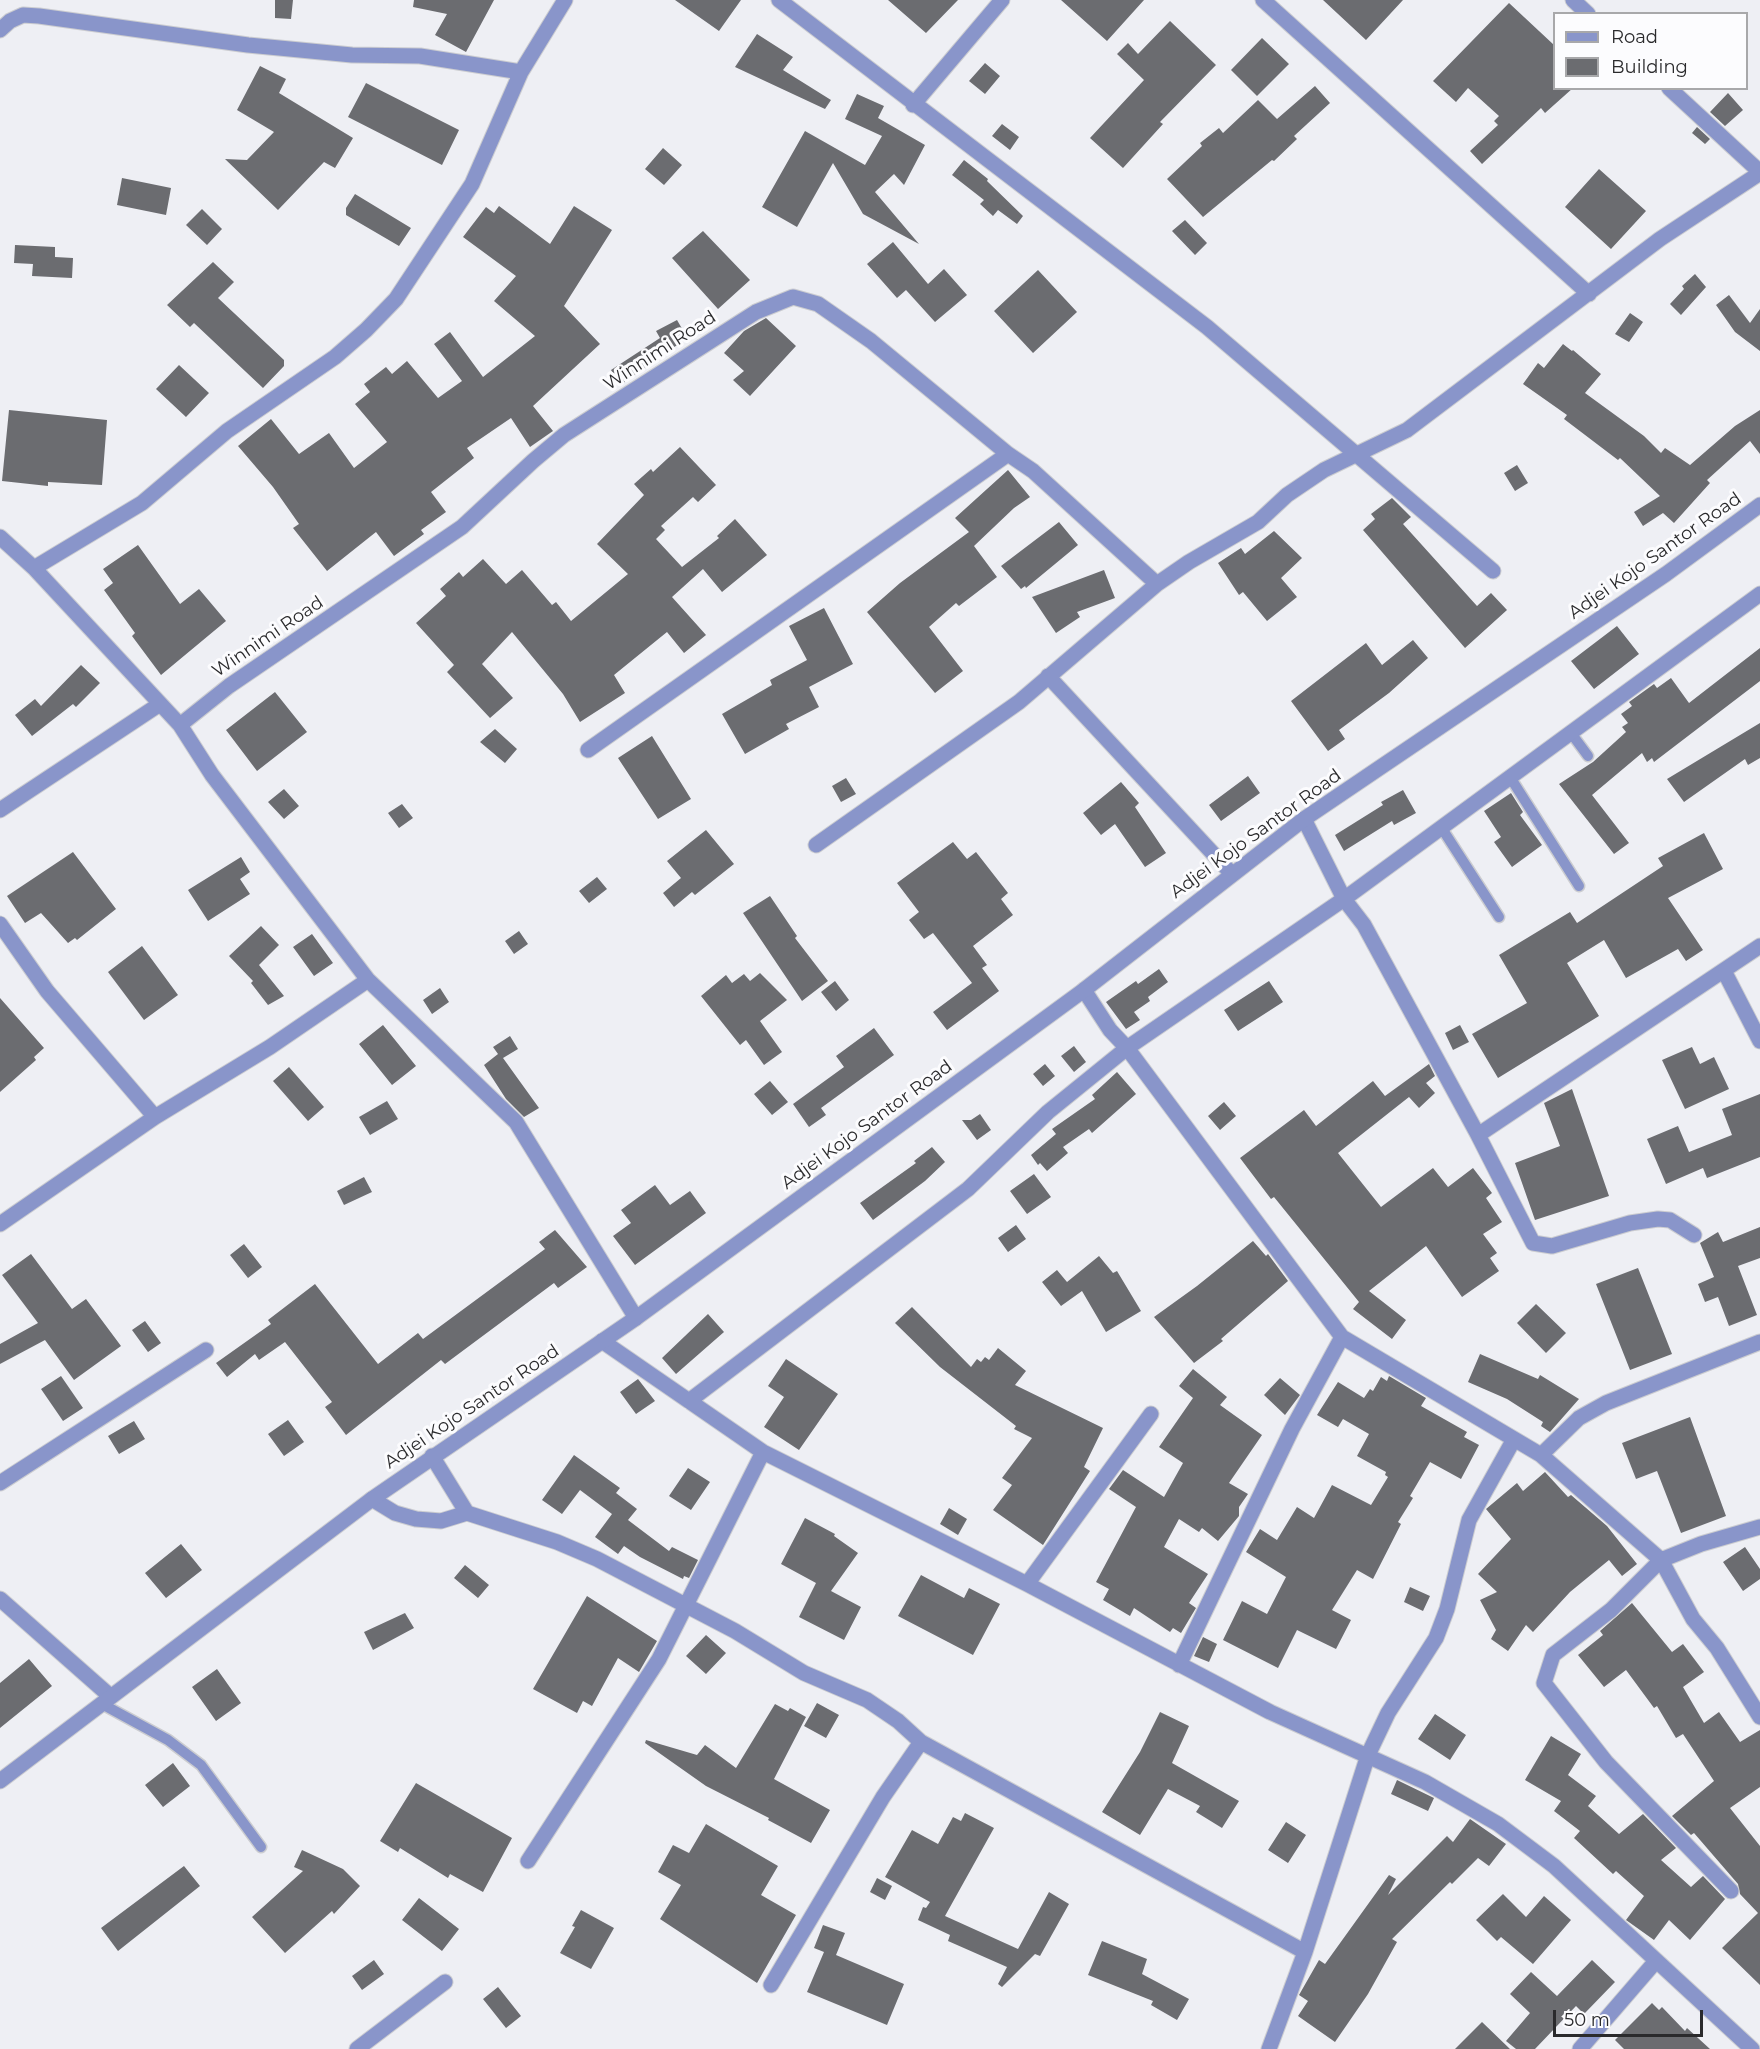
<!DOCTYPE html>
<style>
body{margin:0}
#map{position:relative;width:1760px;height:2049px;overflow:hidden;background:#eeeff4;font-family:Montserrat,sans-serif}
canvas{display:block}
.legend{position:absolute;left:1553px;top:12px;width:195px;height:78px;box-sizing:border-box;background:#fcfcfe;border:2px solid #a8a8aa;margin:0;padding:8px 10px;list-style:none;font-size:18px;color:#2a2a2c}
.legend li{display:flex;align-items:center;gap:12px;height:30px}
.legend b{width:30px;border:2px solid #a8a8aa}
.scale{position:absolute;left:1553px;top:2010px;width:150px;height:27px;box-sizing:border-box;border:3px solid #2a2a2c;border-top:0;padding-left:8px;font-size:18px;line-height:21px;white-space:nowrap;color:#2a2a2c;-webkit-text-stroke:4px #fcfcfe;paint-order:stroke}
</style>
<div id="map">
<canvas width="1760" height="2049"></canvas>
<ul class="legend">
<li><b style="height:8px;background:#8995ca"></b>Road</li>
<li><b style="height:16px;background:#6b6c70"></b>Building</li>
</ul>
<div class="scale">50 m</div>
</div>
<script>
const ctx = document.querySelector('canvas').getContext('2d');
ctx.lineJoin = 'round';
function fillPath(path, color) { ctx.fillStyle = color; ctx.fill(path, 'evenodd'); }
const shape = rows => new Path2D(rows.map(r => 'M' + r).join(''));
function strokePath(path, color, width, dash) { ctx.strokeStyle = color; ctx.lineWidth = width; ctx.lineCap = dash ? 'butt' : 'round'; ctx.setLineDash(dash || []); ctx.stroke(path); }
function write(font, color, halo, rows, align = 'center') {
  ctx.font = font + ' Montserrat,sans-serif'; ctx.lineWidth = 6; ctx.setLineDash([]); ctx.textBaseline = 'middle'; ctx.strokeStyle = halo; ctx.fillStyle = color; for (const [text, x, y, turn = 0] of rows) {
    ctx.save(); ctx.translate(x, y); ctx.rotate((+turn || 0) * Math.PI / 180); ctx.textAlign = isNaN(turn) ? turn : align; if (halo) ctx.strokeText(text, 0, 0); ctx.fillText(text, 0, 0); ctx.restore();
  }
}
const building = shape([
 [275,0,293,0,291,19,275,18],
 [414,0,494,0,466,52,435,35,447,14,413,7],
 [675,0,741,0,719,31],
 [888,0,958,0,926,33],
 [1061,0,1144,0,1107,41],
 [1323,0,1403,0,1366,40],
 [1509,3,1554,45,1554,88,1573,88,1545,113,1541,108,1482,164,1470,151,1498,125,1494,121,1499,116,1468,88,1456,102,1433,81],
 [1170,21,1216,65,1160,122,1163,124,1123,168,1090,138,1144,80,1117,54,1128,43,1138,54],
 [757,34,793,57,783,70,831,100,825,109,735,67],
 [1262,38,1289,64,1257,96,1231,70],
 [985,63,1000,76,985,94,969,81],
 [260,66,286,79,279,93,353,138,335,168,324,162,278,210,225,159,247,160,274,132,237,110],
 [366,83,459,130,442,165,348,117],
 [1315,86,1330,103,1294,136,1297,139,1274,161,1272,160,1203,217,1167,179,1202,146,1200,143,1219,128,1223,133,1258,100,1277,119],
 [1728,93,1743,110,1725,126,1710,112],
 [857,94,884,106,878,118,925,145,904,185,894,174,875,192,919,244,863,214,833,163,797,227,762,207,805,131,865,165,882,136,845,119],
 [1002,124,1019,137,1010,150,992,136],
 [1697,127,1710,139,1705,144,1692,133],
 [663,148,682,165,664,185,645,169],
 [964,160,988,179,987,181,1023,216,1017,224,998,210,993,216,980,204,984,200,952,175],
 [1599,169,1646,211,1611,249,1565,207],
 [122,178,171,188,166,215,117,205],
 [355,194,411,228,399,246,346,215,346,208],
 [499,206,550,244,574,206,612,230,564,306,600,344,533,406,553,431,530,447,511,418,467,448,474,458,431,492,446,512,421,530,424,534,394,556,376,532,327,571,293,528,299,524,273,487,238,446,271,419,299,454,329,433,354,468,387,442,355,404,370,392,364,384,386,367,392,374,407,361,438,398,462,381,434,344,450,332,483,377,535,336,494,301,516,276,463,237,486,207,494,213],
 [202,209,222,229,207,245,186,225],
 [1185,220,1207,243,1195,255,1172,231],
 [703,231,750,280,718,309,672,258],
 [893,242,928,284,944,269,967,295,935,322,906,290,897,298,867,264],
 [15,245,55,247,55,257,73,258,72,278,32,276,33,264,14,263],
 [213,262,234,282,218,298,284,360,284,366,263,388,194,323,190,327,167,305],
 [1038,270,1077,312,1033,353,994,311],
 [1695,274,1706,287,1681,315,1670,304,1684,289,1682,286],
 [1729,295,1750,323,1760,309,1760,351,1735,332,1716,305],
 [1630,313,1643,322,1629,342,1615,334],
 [766,318,796,346,750,396,733,380,744,371,724,353,744,331],
 [677,320,688,339,648,362,650,365,620,385,611,370,660,338,656,331],
 [1563,344,1572,351,1573,350,1601,374,1585,393,1644,436,1661,453,1665,448,1690,465,1735,426,1760,410,1760,454,1750,441,1707,480,1710,483,1674,523,1663,513,1643,526,1634,512,1660,496,1620,458,1618,460,1564,419,1567,415,1523,384,1538,363,1544,368],
 [179,365,209,393,186,417,156,389],
 [9,410,107,420,102,485,48,482,48,486,2,481],
 [680,447,716,485,698,502,693,497,661,526,665,530,656,539,682,567,719,538,717,536,735,519,767,555,722,592,703,569,672,597,706,635,684,653,667,632,614,675,625,693,580,722,563,694,512,632,482,664,513,698,490,718,447,672,454,665,416,623,446,596,440,589,459,572,463,577,483,559,506,584,522,570,552,605,556,602,571,621,628,574,597,544,644,495,634,484,651,469,653,472],
 [1517,465,1528,483,1515,491,1504,473],
 [1008,470,1030,497,1014,508,974,546,997,577,959,606,956,603,929,627,963,671,935,693,867,612,900,583,969,532,955,518],
 [1392,498,1411,517,1403,524,1477,606,1491,593,1507,610,1465,648,1363,530,1375,519,1371,514],
 [1059,522,1078,545,1026,588,1025,586,1021,589,1001,566],
 [1274,531,1302,558,1281,578,1297,597,1267,621,1243,592,1239,595,1218,563,1241,548,1245,554],
 [138,545,180,604,199,589,226,621,161,675,132,636,135,633,104,590,113,583,103,569],
 [1104,570,1115,598,1077,612,1080,617,1056,633,1032,597],
 [824,608,853,664,809,687,819,707,786,724,789,729,745,754,722,714,772,685,770,680,807,660,789,626],
 [1617,626,1639,654,1594,689,1571,661],
 [1413,640,1428,658,1389,693,1339,730,1345,739,1328,751,1291,701,1366,643,1382,665],
 [1760,648,1760,681,1654,762,1652,758,1647,762,1642,753,1592,795,1629,843,1614,854,1559,784,1593,762,1626,732,1622,727,1628,723,1621,714,1632,706,1629,702,1654,684,1657,688,1671,678,1689,703],
 [81,665,100,683,76,707,73,704,32,736,15,715,35,699,41,706],
 [275,692,307,732,257,771,226,730],
 [1760,723,1760,758,1748,765,1745,759,1684,802,1667,779],
 [495,729,517,749,505,763,480,742],
 [652,736,691,799,658,819,618,758],
 [1248,776,1260,793,1221,821,1209,805],
 [846,778,856,794,841,802,832,786],
 [1121,782,1139,803,1135,807,1166,853,1145,867,1115,824,1101,835,1083,813],
 [284,789,299,806,284,819,268,802],
 [1403,790,1416,813,1394,825,1392,821,1344,851,1335,835,1383,805,1381,802],
 [1511,793,1523,812,1520,815,1542,845,1512,867,1494,842,1501,837,1484,811],
 [402,804,413,818,399,828,388,813],
 [706,830,734,864,695,895,692,892,674,907,663,893,681,878,667,861],
 [1704,833,1723,869,1668,898,1703,950,1686,961,1678,949,1626,978,1604,940,1567,963,1599,1016,1498,1078,1472,1034,1527,1003,1499,955,1570,912,1577,923,1663,866,1658,858],
 [953,842,967,859,976,852,1008,893,1001,899,1013,915,973,946,987,965,982,968,999,991,947,1030,933,1012,972,983,933,933,924,939,909,920,919,912,897,883],
 [73,852,116,909,77,940,75,938,68,943,41,913,25,923,7,896],
 [241,857,250,872,240,879,250,894,208,921,188,890],
 [597,877,607,889,589,903,579,891],
 [770,896,797,936,795,938,828,981,802,1001,743,913],
 [261,926,279,945,259,965,284,996,268,1005,251,983,253,981,229,956],
 [519,931,528,944,514,954,505,941],
 [312,934,333,963,314,976,293,947],
 [142,946,178,995,144,1020,108,972],
 [1159,969,1168,982,1148,997,1150,1001,1134,1012,1140,1020,1126,1029,1106,1002,1136,981,1138,984],
 [760,973,787,1000,760,1021,782,1052,764,1065,746,1040,740,1045,701,996,726,975,732,983,744,974,750,981],
 [835,981,849,1000,836,1011,821,992],
 [1269,981,1283,1002,1238,1031,1224,1010],
 [440,988,449,1002,432,1014,423,1000],
 [0,998,44,1048,34,1057,36,1060,0,1092],
 [383,1025,416,1066,392,1085,359,1044],
 [1460,1025,1469,1042,1453,1050,1445,1033],
 [874,1028,894,1055,821,1108,826,1115,809,1127,793,1104,844,1067,836,1056],
 [510,1036,518,1049,503,1058,539,1108,524,1117,506,1099,484,1065,498,1054,493,1047],
 [1074,1046,1086,1062,1074,1072,1061,1056],
 [1692,1047,1700,1064,1714,1057,1729,1089,1685,1109,1662,1060],
 [1045,1064,1055,1076,1043,1086,1033,1074],
 [1429,1064,1435,1076,1426,1083,1435,1093,1419,1108,1409,1097,1338,1153,1381,1207,1433,1168,1448,1187,1473,1168,1492,1193,1486,1198,1502,1222,1483,1234,1497,1253,1490,1258,1499,1271,1462,1297,1426,1246,1369,1291,1406,1320,1392,1339,1353,1309,1359,1302,1274,1197,1271,1199,1240,1158,1304,1110,1316,1126,1373,1081,1385,1096],
 [289,1067,324,1107,308,1121,273,1081],
 [1117,1072,1136,1094,1092,1133,1089,1129,1063,1147,1068,1153,1047,1171,1040,1163,1038,1165,1031,1155,1056,1134,1052,1129,1095,1099,1092,1095],
 [770,1081,788,1102,772,1115,754,1094],
 [1572,1089,1609,1196,1535,1220,1515,1163,1560,1146,1544,1103],
 [1760,1094,1760,1157,1707,1178,1703,1168,1666,1184,1647,1139,1678,1126,1689,1152,1732,1135,1722,1109],
 [387,1101,398,1119,370,1135,359,1117],
 [1224,1102,1236,1116,1220,1130,1208,1116],
 [980,1114,991,1130,977,1140,962,1120,971,1120],
 [932,1147,945,1162,925,1181,873,1220,860,1203,916,1163,914,1161],
 [1034,1174,1051,1197,1027,1214,1010,1191],
 [364,1177,372,1192,344,1205,337,1191],
 [655,1185,670,1205,690,1191,706,1213,635,1265,613,1236,631,1223,621,1210],
 [1016,1225,1026,1239,1008,1252,998,1238],
 [1760,1227,1760,1258,1738,1266,1757,1315,1729,1326,1718,1297,1705,1302,1698,1284,1714,1277,1700,1243,1718,1232,1723,1242],
 [555,1230,587,1267,558,1288,554,1283,445,1364,441,1360,346,1435,325,1407,332,1402,285,1342,259,1360,255,1354,227,1377,216,1363,271,1324,268,1320,315,1284,378,1364,418,1333,423,1339,545,1249,539,1242],
 [1253,1241,1266,1256,1268,1254,1288,1281,1221,1339,1223,1341,1194,1363,1154,1317,1197,1286],
 [244,1244,262,1267,248,1278,230,1255],
 [31,1254,72,1309,86,1299,121,1346,74,1380,45,1340,0,1364,0,1344,38,1323,2,1275],
 [1099,1256,1113,1273,1117,1271,1141,1311,1106,1332,1082,1291,1061,1306,1042,1282,1057,1270,1067,1282],
 [1638,1268,1672,1354,1630,1370,1596,1284],
 [1536,1304,1566,1333,1546,1353,1517,1323],
 [912,1307,971,1367,977,1359,981,1362,985,1357,989,1360,998,1348,1026,1371,1015,1385,1103,1428,1084,1467,1090,1471,1043,1545,993,1510,1012,1485,1002,1478,1032,1438,1014,1429,1016,1426,940,1367,895,1323],
 [708,1314,724,1332,676,1374,662,1358],
 [145,1321,161,1343,148,1352,132,1330],
 [1480,1354,1538,1379,1540,1375,1579,1399,1550,1432,1541,1426,1543,1422,1507,1399,1468,1382],
 [786,1359,838,1394,799,1450,764,1427,784,1397,768,1386],
 [1193,1369,1227,1397,1220,1405,1262,1435,1229,1483,1248,1494,1239,1507,1239,1516,1218,1541,1202,1528,1199,1532,1179,1519,1164,1547,1208,1574,1189,1603,1196,1608,1181,1633,1173,1628,1170,1632,1134,1608,1130,1616,1103,1600,1109,1589,1096,1582,1136,1507,1109,1489,1123,1470,1164,1497,1183,1463,1159,1447,1193,1398,1179,1386],
 [61,1376,83,1408,63,1421,41,1389],
 [1389,1376,1426,1398,1421,1406,1467,1432,1464,1437,1479,1445,1461,1479,1430,1462,1410,1496,1413,1498,1398,1522,1401,1524,1373,1579,1357,1570,1332,1610,1351,1620,1336,1649,1297,1630,1278,1668,1223,1640,1242,1601,1267,1614,1286,1577,1246,1552,1260,1529,1277,1540,1297,1507,1314,1518,1332,1485,1371,1505,1388,1477,1385,1475,1386,1472,1357,1456,1369,1434,1343,1419,1338,1427,1317,1415,1338,1382,1364,1398,1370,1389,1373,1391,1381,1377,1387,1381],
 [1280,1378,1300,1395,1285,1415,1264,1395],
 [638,1379,655,1401,636,1414,620,1392],
 [1690,1417,1726,1516,1681,1533,1657,1471,1636,1479,1622,1443],
 [288,1420,304,1442,284,1456,268,1434],
 [134,1421,145,1439,119,1454,108,1436],
 [574,1455,620,1488,616,1493,637,1509,628,1520,669,1551,672,1547,698,1560,689,1578,684,1576,683,1579,640,1557,624,1546,618,1554,595,1537,612,1514,580,1490,562,1514,542,1500],
 [688,1468,710,1482,691,1510,669,1496],
 [1545,1472,1568,1497,1571,1495,1607,1526,1637,1564,1622,1576,1609,1560,1570,1592,1533,1632,1526,1625,1508,1651,1491,1639,1496,1630,1480,1600,1497,1592,1478,1574,1511,1539,1486,1509,1517,1483,1523,1491],
 [949,1508,967,1519,958,1535,940,1524],
 [805,1518,835,1534,834,1536,858,1553,831,1591,861,1607,844,1640,799,1617,816,1583,781,1564],
 [181,1544,202,1570,166,1598,145,1573],
 [1745,1547,1760,1569,1760,1579,1743,1591,1723,1562],
 [465,1565,489,1585,478,1598,454,1578],
 [921,1575,964,1598,969,1588,1000,1604,973,1655,898,1616],
 [1410,1587,1430,1596,1423,1611,1404,1602],
 [587,1596,657,1641,639,1672,618,1658,592,1706,583,1701,577,1713,533,1689],
 [1632,1603,1672,1652,1683,1644,1704,1672,1683,1687,1704,1723,1719,1712,1740,1742,1760,1730,1760,1787,1730,1808,1760,1846,1760,1985,1722,1948,1758,1913,1740,1894,1738,1884,1694,1833,1691,1835,1672,1816,1714,1781,1683,1734,1676,1738,1657,1706,1654,1708,1626,1670,1604,1687,1578,1655,1603,1635,1600,1631],
 [405,1613,414,1628,373,1650,364,1632],
 [706,1635,726,1653,706,1674,686,1656],
 [1203,1637,1217,1644,1209,1662,1194,1656],
 [29,1659,52,1686,0,1728,0,1683],
 [217,1669,241,1703,216,1721,192,1687],
 [817,1703,839,1715,826,1738,804,1726],
 [775,1704,788,1711,790,1708,806,1717,774,1779,830,1810,811,1843,768,1820,769,1818,706,1786,645,1743,646,1740,697,1755,705,1745,736,1768],
 [1160,1712,1189,1726,1172,1763,1239,1801,1222,1828,1196,1812,1200,1806,1168,1789,1140,1835,1102,1812,1140,1752],
 [1435,1714,1466,1735,1450,1760,1418,1739],
 [1551,1736,1581,1754,1568,1775,1596,1796,1588,1806,1619,1834,1643,1814,1676,1848,1661,1860,1691,1887,1703,1876,1725,1899,1690,1940,1669,1920,1654,1940,1626,1920,1644,1896,1616,1871,1613,1874,1574,1838,1580,1831,1554,1811,1561,1801,1525,1780],
 [173,1763,190,1786,163,1807,145,1785],
 [1397,1780,1434,1798,1428,1811,1391,1794],
 [416,1783,512,1838,483,1892,450,1874,448,1878,400,1848,398,1852,380,1841],
 [965,1813,994,1828,945,1916,1018,1949,1049,1892,1069,1904,1040,1956,1035,1954,1002,1987,998,1984,1007,1967,948,1941,950,1935,918,1920,923,1907,926,1908,930,1902,885,1877,912,1830,938,1844,953,1817,961,1821],
 [1470,1819,1506,1844,1489,1866,1478,1858,1452,1884,1450,1882,1392,1939,1397,1942,1368,1994,1335,2042,1298,2016,1308,2001,1299,1995,1319,1960,1325,1964,1389,1875,1396,1879,1388,1895,1447,1836,1453,1842],
 [1286,1822,1306,1835,1288,1863,1268,1850],
 [706,1824,778,1866,761,1895,796,1915,757,1983,660,1919,681,1885,658,1872,673,1845,689,1853],
 [302,1850,343,1869,360,1886,334,1914,332,1911,285,1953,252,1917,303,1871,294,1867],
 [184,1866,200,1886,118,1951,101,1928],
 [877,1878,892,1886,885,1900,870,1892],
 [1503,1894,1526,1917,1544,1896,1571,1920,1533,1964,1501,1937,1497,1941,1476,1920],
 [419,1898,459,1929,442,1951,402,1920],
 [581,1910,614,1928,591,1969,560,1953,575,1927,572,1926],
 [823,1925,845,1933,836,1955,904,1984,887,2025,807,1992,824,1952,814,1948],
 [1102,1941,1147,1959,1142,1974,1189,1999,1177,2020,1151,2005,1153,2001,1088,1975],
 [374,1960,384,1974,362,1990,352,1976],
 [1592,1960,1615,1982,1584,2014,1576,2006,1535,2049,1516,2049,1506,2041,1530,2013,1510,1994,1531,1972,1557,1996],
 [498,1987,521,2016,506,2028,483,1999],
 [1652,2003,1659,2010,1662,2007,1685,2031,1687,2028,1710,2049,1624,2049,1615,2040],
 [1482,2022,1510,2049,1455,2049]
]);
const service = shape([
 [1571,733,1588,756],
 [1510,777,1579,886],
 [1441,827,1499,917],
 [102,1704,168,1740,201,1765,261,1847]
]);
const minor = shape([
 [779,0,1207,327,1493,571],
 [1263,0,1589,294],
 [1573,0,1588,14],
 [0,30,10,21,23,15,39,16,248,45,352,55,420,56,521,72],
 [1669,88,1760,172],
 [913,105,1002,0],
 [0,537,34,568,180,725,212,775,368,980,516,1122,636,1318],
 [34,568,142,503,227,431,335,357,366,330,396,299,472,184,521,72,565,0],
 [1048,676,1232,874],
 [180,725,229,686,462,527,533,461,564,435,756,312,793,297,818,304,871,341,1008,454,1033,471,1157,584],
 [588,750,1008,454],
 [0,810,160,704],
 [1304,819,1344,899,1364,925,1478,1135,1533,1243,1552,1246,1630,1223,1658,1219,1670,1220,1694,1235],
 [816,845,1019,702,1157,584,1189,562,1258,522,1287,495,1324,470,1407,430,1660,239,1760,173],
 [0,924,47,991,155,1117],
 [1724,971,1760,1041],
 [1084,990,1110,1030,1127,1048,1342,1337,1541,1455,1661,1560,1693,1619,1717,1648,1760,1717],
 [1478,1135,1760,946],
 [0,1224,155,1117,270,1047,368,980],
 [602,1341,763,1452,1027,1584,1270,1712,1425,1782,1498,1824,1554,1866,1752,2049],
 [689,1401,968,1189,1048,1112,1127,1048,1344,899,1760,594],
 [1541,1455,1579,1418,1606,1403,1760,1342],
 [432,1456,467,1513],
 [0,1483,206,1350],
 [372,1499,395,1513,416,1519,441,1521,467,1513,557,1542,597,1559,735,1631,804,1673,867,1700,898,1721,921,1742,883,1797,771,1985],
 [1027,1584,1151,1414],
 [0,1599,110,1696],
 [1179,1665,1292,1429,1342,1337],
 [921,1742,1305,1952],
 [528,1861,659,1659,763,1452],
 [1731,1891,1606,1762,1544,1683,1553,1655,1611,1610,1661,1560,1701,1544,1760,1527],
 [357,2049,445,1982],
 [1269,2049,1305,1952,1368,1755,1388,1713,1436,1638,1447,1609,1469,1520,1513,1441],
 [1580,2049,1656,1961]
]);
const tertiary = shape([
 [0,1781,372,1499,636,1318,1084,990,1304,819,1666,574,1760,505]
]);
const streetNames = [
 ["Winnimi Road",660,351,-33],
 ["Adjei Kojo Santor Road",1655,556,-35],
 ["Winnimi Road",268,637,-34],
 ["Adjei Kojo Santor Road",1256,834,-36],
 ["Adjei Kojo Santor Road",867,1125,-36],
 ["Adjei Kojo Santor Road",472,1407,-34]
];
fillPath(building, '#6b6c70');
strokePath(service, '#cbccd0', 13);
strokePath(minor, '#cbccd0', 17);
strokePath(tertiary, '#cbccd0', 17);
strokePath(service, '#8995ca', 10);
strokePath(minor, '#8995ca', 15);
strokePath(tertiary, '#8995ca', 15);
write('18px', '#2a2a2c', '#fcfcfe', streetNames);
</script>
